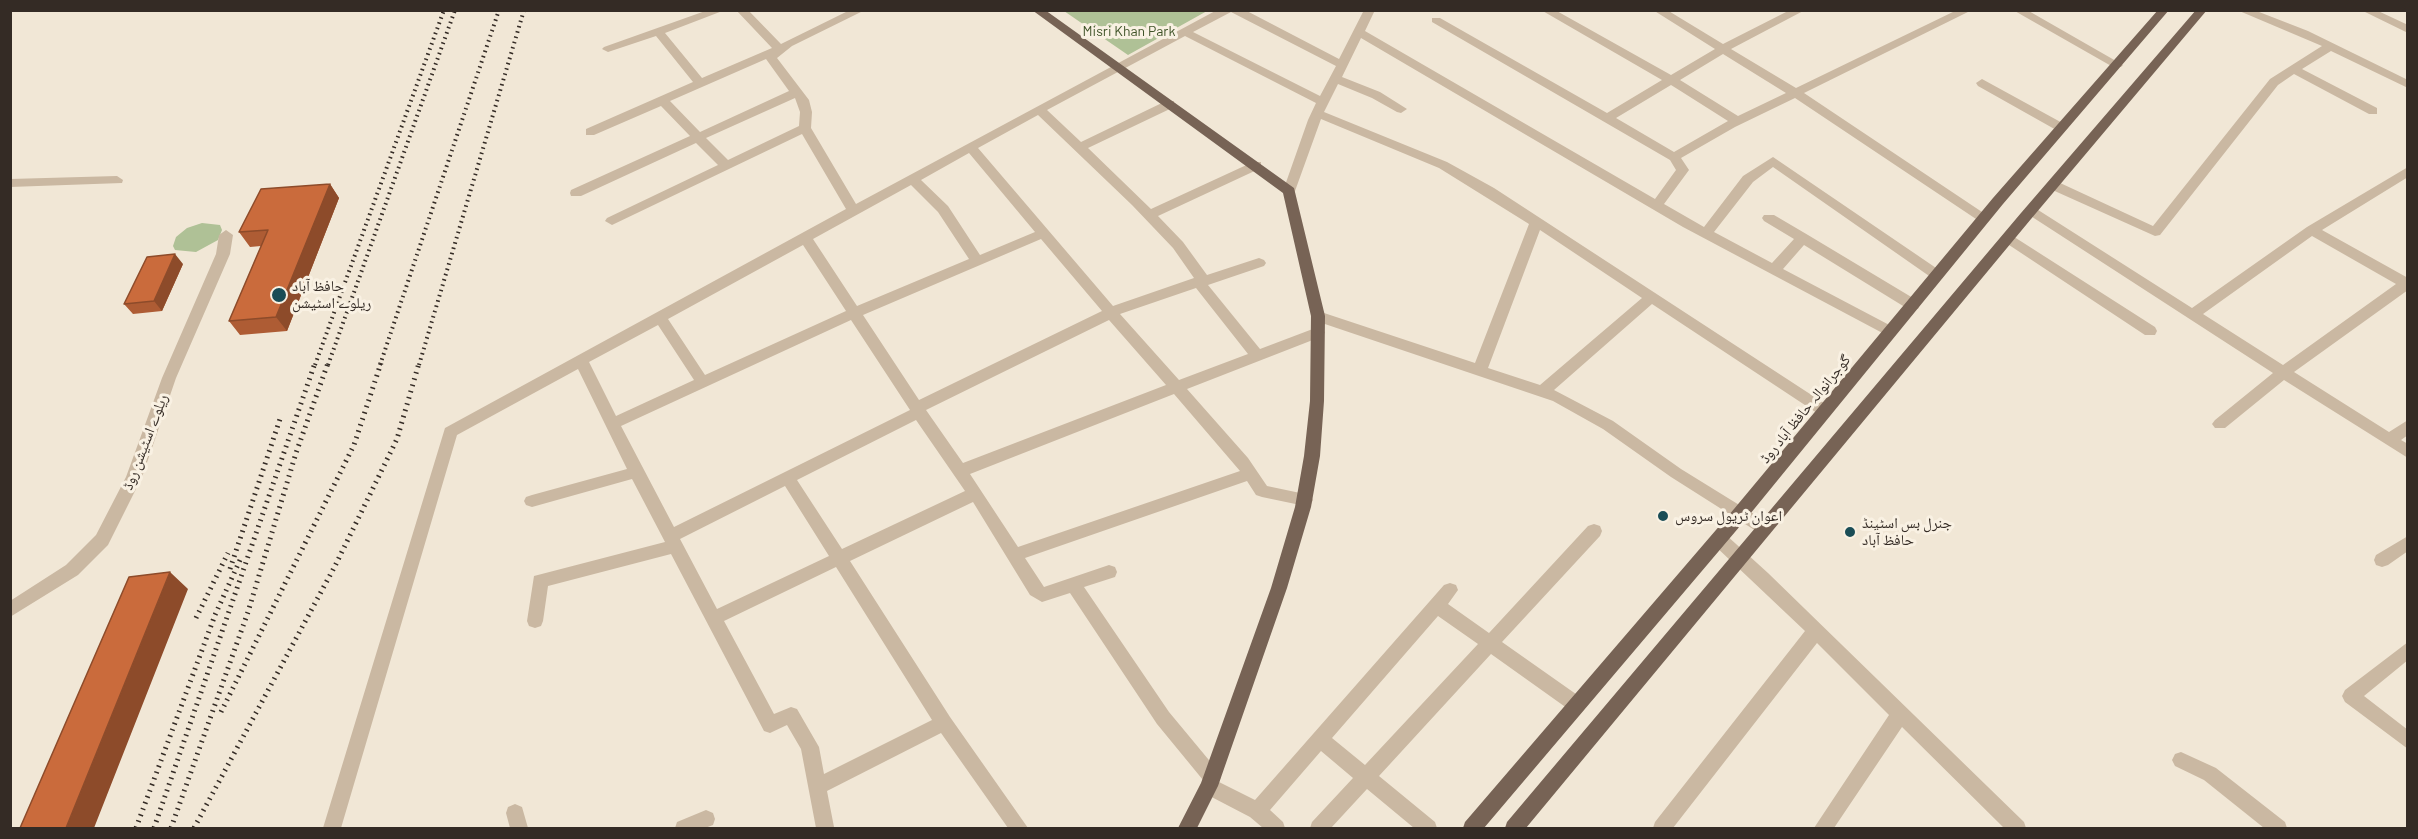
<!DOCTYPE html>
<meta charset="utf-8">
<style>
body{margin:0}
#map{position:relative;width:2418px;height:839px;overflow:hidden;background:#f1e7d6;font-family:Barlow,sans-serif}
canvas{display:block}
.frame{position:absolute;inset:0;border:12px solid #342b25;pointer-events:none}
</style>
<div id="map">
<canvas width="2418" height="839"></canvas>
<div class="frame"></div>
</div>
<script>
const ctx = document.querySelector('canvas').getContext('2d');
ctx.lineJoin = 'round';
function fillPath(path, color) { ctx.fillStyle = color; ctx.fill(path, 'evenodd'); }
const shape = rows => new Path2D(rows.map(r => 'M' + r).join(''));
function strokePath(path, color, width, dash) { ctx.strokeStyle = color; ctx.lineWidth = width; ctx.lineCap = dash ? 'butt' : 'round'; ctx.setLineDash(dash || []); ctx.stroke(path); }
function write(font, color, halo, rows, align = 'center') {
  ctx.font = font + ' Barlow,"Noto Naskh Arabic",sans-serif'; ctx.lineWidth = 6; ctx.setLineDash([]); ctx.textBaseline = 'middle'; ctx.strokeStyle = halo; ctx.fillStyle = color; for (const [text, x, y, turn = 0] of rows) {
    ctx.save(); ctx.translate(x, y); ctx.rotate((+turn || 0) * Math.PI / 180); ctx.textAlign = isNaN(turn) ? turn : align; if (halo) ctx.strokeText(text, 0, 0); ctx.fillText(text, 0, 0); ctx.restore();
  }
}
const green = shape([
 [1064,11,1207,11,1128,55],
 [202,223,220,225,222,230,218,240,196,252,175,250,173,246,176,237,187,228]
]);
const minor = shape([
 [708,10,725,10,665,33,702,78,772,48,736,10,748,10,781,44,850,10,865,10,792,46,777,58,809,100,812,112,811,128,856,204,1217,10,1245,10,1339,59,1364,10,1375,10,1365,31,1655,199,1676,170,1670,160,1432,22,1432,18,1440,18,1607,113,1662,80,1541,10,1555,10,1671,75,1715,49,1653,10,1667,10,1723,44,1790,10,1805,10,1731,49,1796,88,1957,10,1972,10,1804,93,1991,218,1989,221,1979,221,1795,98,1735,127,1681,158,1689,170,1664,204,1704,227,1743,176,1773,157,1942,272,1944,275,1942,278,1932,278,1773,167,1753,182,1714,232,1772,263,1794,239,1764,221,1762,218,1764,215,1774,215,1808,235,1918,301,1920,305,1918,309,1908,309,1804,245,1783,269,1895,328,1897,332,1895,336,1890,337,1683,227,1361,38,1342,77,1380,92,1407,109,1401,113,1397,112,1372,98,1338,84,1324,112,1447,162,1494,188,1830,407,1832,411,1830,415,1820,415,1652,304,1554,390,1613,421,1681,469,1770,524,1772,529,1770,534,1764,536,1671,477,1603,429,1553,401,1313,320,1311,316,1313,312,1318,311,1475,363,1529,224,1439,168,1321,119,1295,191,1294,194,1284,194,1283,191,1308,120,1316,103,1185,36,1047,110,1081,142,1166,101,1174,101,1174,107,1088,148,1151,209,1253,162,1261,162,1261,168,1158,216,1183,242,1207,275,1259,258,1264,260,1266,263,1264,266,1208,285,1260,349,1318,327,1325,332,1323,336,1187,389,1248,458,1267,486,1305,494,1311,496,1313,500,1311,504,1305,506,1262,497,1256,495,1247,481,1025,558,1044,587,1109,565,1115,567,1117,572,1115,577,1084,587,1169,712,1218,771,1221,777,1219,782,1255,800,1444,585,1450,583,1456,585,1458,590,1448,604,1489,633,1588,526,1594,524,1600,526,1602,531,1600,536,1502,642,1583,699,1586,705,1583,711,1577,713,1571,711,1491,654,1379,776,1435,822,1437,828,1414,828,1367,789,1331,828,1310,828,1312,822,1353,778,1321,751,1270,810,1283,822,1285,828,1263,828,1250,817,1202,792,1200,786,1203,780,1157,724,1070,593,1042,602,1030,595,973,502,850,561,950,717,1028,828,1008,828,941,733,827,791,834,827,816,828,801,749,787,725,770,733,764,731,671,554,548,586,543,621,541,626,535,628,529,626,527,621,534,576,665,542,632,479,532,507,526,505,524,501,526,497,532,495,627,469,578,369,457,435,341,828,323,828,445,428,846,209,802,134,612,225,605,221,607,218,718,165,696,143,581,196,571,196,570,193,571,190,690,136,661,106,594,135,586,135,586,129,693,82,656,36,608,52,602,49,604,47,708,10],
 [1231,12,1336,66,1320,96,1193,32,1231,12],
 [1723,54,1786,93,1738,116,1680,80,1723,54],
 [766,59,789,91,700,132,670,101,766,59],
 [1671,85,1679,90,1728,121,1674,152,1616,118,1671,85],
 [795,98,800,112,799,126,728,160,706,138,795,98],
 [1038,115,1132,205,1173,248,1194,278,1113,306,978,148,1038,115],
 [969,153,1035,232,980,255,948,206,921,180,969,153],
 [911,185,938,212,969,259,857,306,813,239,911,185],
 [1540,230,1642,298,1540,385,1488,368,1540,230],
 [1041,239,1102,311,919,400,863,315,1041,239],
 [803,245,846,311,705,375,668,319,803,245],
 [1196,288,1248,354,1179,380,1120,314,1196,288],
 [851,320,910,410,674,527,621,426,851,320],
 [1109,320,1166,385,963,463,926,410,1109,320],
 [658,325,694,380,616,416,589,362,658,325],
 [1174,394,1240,471,1018,547,970,474,1174,394],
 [916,420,965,491,842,549,797,480,916,420],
 [785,486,829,556,717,609,680,539,785,486],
 [836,567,932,720,824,774,819,747,797,709,791,707,774,714,724,621,836,567],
 [1438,616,1478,644,1365,765,1332,738,1438,616],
 [2013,10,2027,10,2123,65,2121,67,2113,67,2013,10],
 [2237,10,2254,10,2308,31,2408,80,2408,88,2331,51,2302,69,2377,108,2377,114,2369,114,2294,74,2278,85,2160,235,2155,236,2048,188,2047,185,2048,182,2058,182,2153,226,2270,79,2322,46,2237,10],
 [2361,10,2376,10,2408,25,2408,33,2361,10],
 [1982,79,2066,125,2068,128,2062,132,2058,131,1978,86,1976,83,1982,79],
 [2408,167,2408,177,2322,230,2408,278,2408,290,2294,372,2389,432,2408,420,2408,435,2401,440,2408,444,2408,458,2284,380,2225,428,2215,428,2212,424,2215,420,2273,373,2023,211,2030,207,2035,208,2192,308,2307,227,2408,167],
 [2312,236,2396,284,2283,365,2203,314,2312,236],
 [117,176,123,180,122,183,10,187,10,179,117,176],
 [226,230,233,235,230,254,176,378,142,477,108,545,78,575,10,617,10,601,66,565,96,535,126,477,162,378,216,254,219,235,226,230],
 [2008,233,2155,327,2157,331,2155,335,2145,335,2003,241,2001,238,2008,233],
 [1719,532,1725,534,1768,573,2024,822,2026,828,2004,828,1902,727,1834,828,1814,828,1889,715,1817,643,1673,828,1653,828,1655,822,1805,631,1713,544,1711,539,1713,534,1719,532],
 [2408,536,2408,551,2388,565,2382,567,2376,565,2374,560,2376,555,2408,536],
 [2408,642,2408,660,2364,696,2408,730,2408,749,2345,702,2342,696,2345,690,2408,642],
 [2181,752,2216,768,2285,822,2287,828,2264,828,2204,780,2175,766,2172,760,2175,754,2181,752],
 [515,804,522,807,528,828,510,828,506,813,508,807,515,804],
 [706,810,713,813,715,819,713,825,705,828,675,828,677,822,706,810]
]);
const major = shape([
 [1032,10,1045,10,1294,188,1325,316,1324,401,1320,456,1311,507,1287,588,1218,786,1197,828,1178,828,1201,783,1271,588,1295,507,1304,456,1310,401,1311,316,1283,193,1032,10],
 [2158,10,2169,10,2003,204,1746,519,1484,828,1463,828,1465,822,1734,509,1993,198,2158,10],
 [2196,10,2207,10,2031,219,1526,828,1505,828,1507,822,2021,213,2196,10]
]);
const railFar1 = shape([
 [315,365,444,10],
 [328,365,455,10],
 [380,365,499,10],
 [419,365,524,10]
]);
const rail = shape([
 [230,569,281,416],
 [196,618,228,553],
 [221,712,354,445,381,363],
 [136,828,215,615,240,560],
 [154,828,315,363],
 [171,828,248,612,296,453,328,363],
 [194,828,335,566,397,439,419,363]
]);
const wall = shape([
 [330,184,339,198,287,331,240,335,229,321,261,246,250,247,239,232],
 [183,264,162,311,133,314,124,304]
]);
const shadedWall = shape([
 [330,184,339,198,287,331,276,317],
 [175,254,183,264,162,311,154,301],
 [170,572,188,589,94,828,66,828]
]);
const building = shape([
 [330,184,276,317,229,321,268,230,239,232,261,189,330,184],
 [175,254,154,301,124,304,147,257,175,254],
 [170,572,66,828,20,828,129,577,170,572]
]);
const markers = [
 [279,295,8,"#1a4d56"],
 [1663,516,6,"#1a4d56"],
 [1850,532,6,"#1a4d56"]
];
const farParknames = [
 ["Misri Khan Park",1129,31]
];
const poiNames = [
 ["حافظ آباد",292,286],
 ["ریلوے اسٹیشن",292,303],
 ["اعوان ٹریول سروس",1675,516],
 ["جنرل بس اسٹینڈ",1862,523],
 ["حافظ آباد",1862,540]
];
const streetNames = [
 ["گوجرانوالہ حافظ آباد روڈ",1805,409,-51],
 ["ریلوے اسٹیشن روڈ",145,442,-69]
];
fillPath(green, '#afc196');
fillPath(minor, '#cab8a2');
fillPath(major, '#776355');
strokePath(railFar1, '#342b25', 4, [1.5, 4]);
strokePath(rail, '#342b25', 5, [1.5, 5]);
fillPath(wall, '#ae5c34');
fillPath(shadedWall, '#8d4b2a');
fillPath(building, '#ca6b3c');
strokePath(building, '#8d4b2a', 1.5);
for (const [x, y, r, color] of markers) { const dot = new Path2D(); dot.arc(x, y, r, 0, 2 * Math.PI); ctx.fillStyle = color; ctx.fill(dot); strokePath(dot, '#f9f1e3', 2); }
write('14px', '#3f5328', '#f9f1e3', farParknames);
write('15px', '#342b25', '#f9f1e3', poiNames, 'left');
write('15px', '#342b25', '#f9f1e3', streetNames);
</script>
